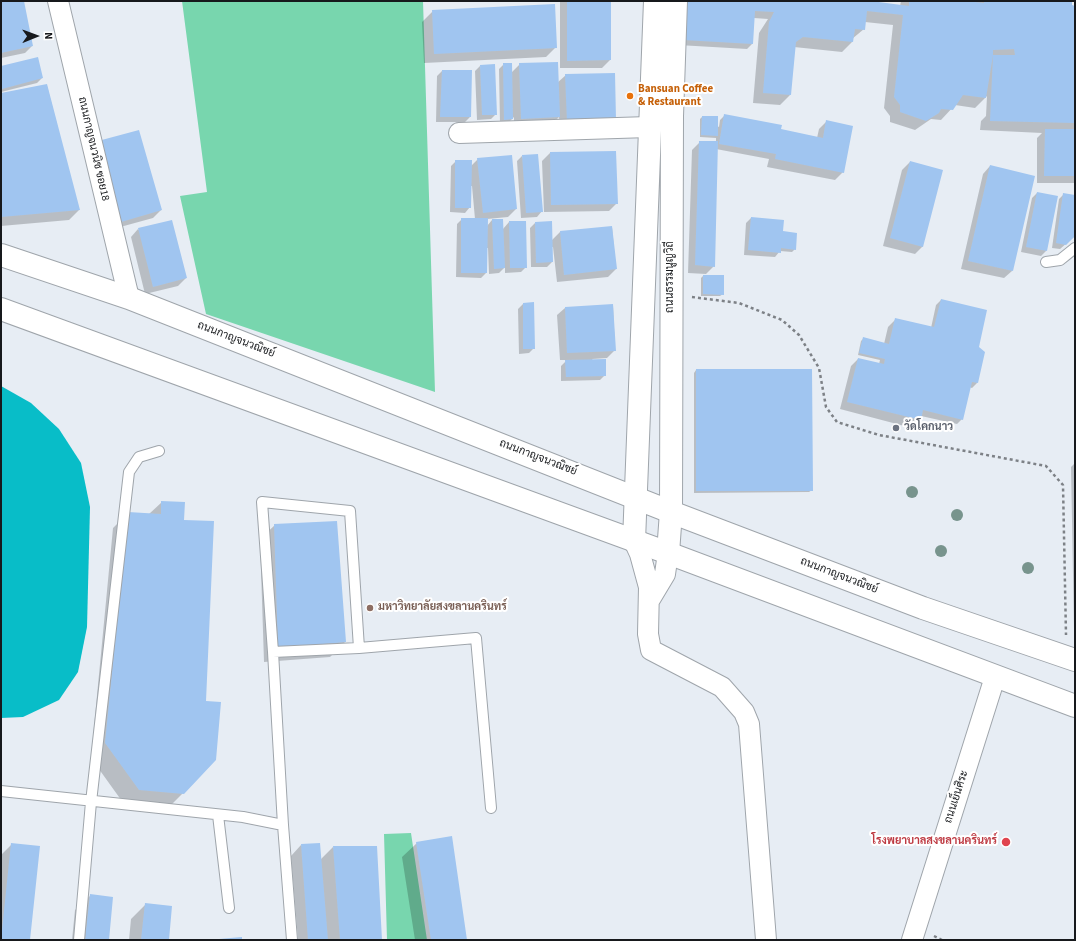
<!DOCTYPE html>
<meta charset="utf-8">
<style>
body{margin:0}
#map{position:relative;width:1076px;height:941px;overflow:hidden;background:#e7edf4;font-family:"Source Sans 3",sans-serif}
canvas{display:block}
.frame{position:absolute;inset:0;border:2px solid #17191c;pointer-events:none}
.north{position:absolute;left:16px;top:16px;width:40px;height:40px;-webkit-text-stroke:3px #fff;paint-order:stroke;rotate:89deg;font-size:11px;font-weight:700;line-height:16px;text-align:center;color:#17191c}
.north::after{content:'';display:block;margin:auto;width:14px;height:18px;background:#17191c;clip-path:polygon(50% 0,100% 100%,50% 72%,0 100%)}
</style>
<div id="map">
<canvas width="1076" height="941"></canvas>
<div class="frame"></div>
<div class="north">N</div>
</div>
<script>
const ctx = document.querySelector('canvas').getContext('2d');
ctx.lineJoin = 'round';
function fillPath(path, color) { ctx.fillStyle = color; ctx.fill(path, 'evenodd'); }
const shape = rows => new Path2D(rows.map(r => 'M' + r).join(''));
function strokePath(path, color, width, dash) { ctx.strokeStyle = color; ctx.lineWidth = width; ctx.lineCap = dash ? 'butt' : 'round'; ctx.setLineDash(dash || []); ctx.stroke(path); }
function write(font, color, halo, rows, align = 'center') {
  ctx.font = font + ' "Source Sans 3",Sarabun,sans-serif'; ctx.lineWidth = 4; ctx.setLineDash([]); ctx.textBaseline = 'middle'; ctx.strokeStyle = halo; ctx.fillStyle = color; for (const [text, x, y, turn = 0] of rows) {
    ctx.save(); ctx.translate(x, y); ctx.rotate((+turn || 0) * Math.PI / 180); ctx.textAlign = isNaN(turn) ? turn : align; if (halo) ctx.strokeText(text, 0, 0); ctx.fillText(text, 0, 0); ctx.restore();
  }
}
const green = shape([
 [182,1,423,1,435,392,206,314,180,196,207,192],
 [411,833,427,940,387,940,384,834]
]);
const water = shape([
 [1,386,31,403,59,429,81,463,90,507,87,627,78,672,59,700,23,717,1,718]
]);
const shadow = shape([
 [10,1,23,1,32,46,25,53,1,58,1,3],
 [560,1,610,1,610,60,602,68,560,68],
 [681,1,864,1,900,6,901,1,958,1,975,3,975,1,1071,1,1071,6,1075,7,1075,183,1037,183,1037,138,1042,133,980,130,981,121,986,116,987,96,975,108,955,105,941,120,931,119,915,130,890,122,890,116,884,108,893,25,865,22,864,29,852,39,852,42,842,52,794,47,790,95,780,105,753,103,759,33,768,19,754,18,752,44,747,49,678,45],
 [433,11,556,47,546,57,424,63,422,22],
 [37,58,42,78,37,83,1,92,1,67],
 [504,64,511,73,520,64,557,83,566,75,614,74,560,129,559,117,551,125,514,126,514,117,507,124,500,124,499,69],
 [480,66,496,114,491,119,477,120,475,71],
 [442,71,471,71,470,117,465,122,436,122,437,76],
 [47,86,79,210,69,220,1,226,1,94],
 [725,115,780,130,817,138,819,129,827,121,843,172,835,180,767,167,769,159,716,149,714,266,706,274,688,273,692,150,700,142,716,142,716,138,700,137,700,119,702,117,719,127,720,120],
 [138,131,161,210,153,218,113,229],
 [550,153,617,203,609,211,544,212,542,161],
 [522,156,542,211,537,217,521,218,517,161],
 [478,159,516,209,508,217,487,219,487,226,492,220,502,220,503,229,509,222,526,267,521,272,505,273,505,267,499,273,489,274,488,248,486,248,486,273,481,278,456,277,457,224,462,219,475,219,472,186,471,186,470,207,465,213,450,212,451,166,456,161,471,166],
 [910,162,923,246,915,254,883,246,902,170],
 [990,166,1012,271,1004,278,961,269,983,174],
 [1037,193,1057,197,1046,251,1041,256,1021,252,1032,198],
 [1064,194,1075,196,1075,236,1060,249,1052,248,1059,199],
 [751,218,782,234,795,249,792,252,780,251,775,257,744,255,746,223],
 [535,223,551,241,560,232,612,227,616,269,608,277,557,282,553,247,551,247,552,262,547,267,531,267,530,228],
 [138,229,186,278,178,286,145,294,131,237],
 [703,276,723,276,723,294,720,296,701,296,701,278],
 [941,300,977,348,977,383,972,388,969,387,962,419,957,424,921,416,920,420,912,428,840,409,851,366,858,359,879,364,880,360,858,355,861,341,863,339,884,344,888,327,896,319,931,328,936,305],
 [523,304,534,348,529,353,519,354,518,309],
 [613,305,615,350,607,358,592,359,605,375,600,380,561,381,561,366,567,360,560,360,557,315,565,308],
 [696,370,812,490,809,492,694,493,694,373],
 [1075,463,1075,629,1074,629,1071,467],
 [162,502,183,521,183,793,168,808,124,804,91,758,113,528,128,513,149,514],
 [275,525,345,642,330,657,264,662,260,539],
 [417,843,466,940,415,940,402,857],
 [12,844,29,940,1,940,1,855],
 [301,845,321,859,333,847,381,940,298,940,291,856],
 [90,896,108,940,72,940,75,910],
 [146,904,168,940,129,940,131,919]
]);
const building = shape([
 [24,1,33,46,1,53,1,2],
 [567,1,611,1,611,60,567,61],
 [685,1,871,1,909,6,909,1,966,1,984,3,984,1,1072,1,1072,5,1075,6,1075,123,990,121,993,55,986,98,963,95,953,110,941,109,939,113,926,121,900,112,900,105,894,97,903,15,867,11,865,30,855,29,853,42,803,37,796,42,791,95,763,93,769,22,774,12,755,11,753,44,683,40],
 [1014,49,1015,55,993,55,993,50],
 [555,4,557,48,434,54,432,10],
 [38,57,43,78,2,89,1,66],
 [558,62,560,117,521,119,519,63],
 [503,63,512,63,513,119,504,120],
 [495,64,497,115,482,115,480,65],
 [442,70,472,70,471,117,440,117],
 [615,73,616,120,567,122,565,74],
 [47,84,80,210,1,217,1,93],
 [724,114,782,125,781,129,823,138,826,120,853,126,844,173,775,159,776,154,719,144],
 [702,116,718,116,718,136,701,135],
 [1045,129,1075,129,1075,176,1044,176],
 [139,130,162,210,121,222,98,141],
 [699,141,718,141,715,267,695,265],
 [616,151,618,204,551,205,550,152],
 [538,154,543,212,526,213,522,155],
 [512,155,517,209,483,213,477,158],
 [455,160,472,160,471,208,455,208],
 [910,161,943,170,923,247,890,238],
 [990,165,1035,176,1013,271,968,261],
 [1037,192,1058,196,1047,251,1026,247],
 [1063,193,1075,195,1075,236,1066,245,1056,243],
 [751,217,784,220,783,231,797,233,796,250,781,248,781,253,748,250],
 [461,218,488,218,487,273,461,273],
 [492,219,503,219,505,268,494,269],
 [172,220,187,278,153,287,138,228],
 [509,221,526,221,527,268,510,268],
 [552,221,553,262,536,263,535,222],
 [612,226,617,269,564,275,560,231],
 [703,275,724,275,724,295,703,294],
 [941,299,987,310,979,347,985,352,978,383,972,382,963,420,923,410,921,420,847,402,858,358,884,364,885,359,859,353,863,337,889,344,895,318,934,327],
 [534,302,535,349,523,349,523,303],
 [613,304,616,351,567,353,565,307],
 [606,359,606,376,566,377,565,360],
 [696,369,812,369,813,491,696,491],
 [161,501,185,502,184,520,214,521,206,701,221,702,216,760,184,794,139,790,105,743,128,512,161,514],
 [337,521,346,642,278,648,274,524],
 [452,836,467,940,431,940,416,842],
 [11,843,40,846,30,940,1,940],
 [320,843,328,940,308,940,301,844],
 [333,846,377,846,382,940,340,940],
 [90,894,113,897,109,940,85,940],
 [145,903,172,906,169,940,141,940],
 [242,937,242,940,219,940,219,939]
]);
const path = shape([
 [692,297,739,303,782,320,799,335,819,368,826,407,837,422,879,435,1046,466,1063,485,1066,635],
 [934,936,942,940]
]);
const service = shape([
 [1046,262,1060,260,1075,248],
 [359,648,476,638,491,808],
 [273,652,359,648,350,511,262,502,273,652,283,825],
 [1,791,243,817,283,825,292,940],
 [218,815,229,908],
 [79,940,91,802,129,472,139,457,159,451]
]);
const minor = shape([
 [58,1,129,298],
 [459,133,649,127],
 [634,541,640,554,649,587,648,634,651,650,722,687,744,712,749,724,766,940],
 [650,599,665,574,668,553],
 [912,940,995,677]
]);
const tertiary = shape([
 [634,541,655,1],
 [668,553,671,512,672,116,676,1]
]);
const primary = shape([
 [1,255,129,298,671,512,923,608,1075,660],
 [1,309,668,553,1075,706]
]);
const trees = [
 [912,492],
 [957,515],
 [941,551],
 [1028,568]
];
const markers = [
 [630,96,4,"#e8710a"],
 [896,428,4,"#6b7280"],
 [370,608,4,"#8d6e63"],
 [1006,842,5,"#e0444e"]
];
const foodNames = [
 ["Bansuan Coffee",638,90],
 ["& Restaurant",638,103]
];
const streetNames = [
 ["ถนนกาญจนวนิช ซอย18",93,149,77],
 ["ถนนธรรมนูญวิถี",671,277,-90],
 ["ถนนกาญจนวณิชย์",236,340,21],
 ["ถนนกาญจนวณิชย์",538,458,21],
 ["ถนนกาญจนวณิชย์",839,576,21],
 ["ถนนเย็นศิระ",957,797,-72]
];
const worshipNames = [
 ["วัดโคกนาว",904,428]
];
const educationNames = [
 ["มหาวิทยาลัยสงขลานครินทร์",378,608]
];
const healthNames = [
 ["โรงพยาบาลสงขลานครินทร์",997,842]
];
fillPath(green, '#78d6ae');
fillPath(water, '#08bdc8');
fillPath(shadow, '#0003');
fillPath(building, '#a0c5f0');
strokePath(service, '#9fa5ab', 12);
strokePath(minor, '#9fa5ab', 22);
strokePath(tertiary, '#9fa5ab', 24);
strokePath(primary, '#9fa5ab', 24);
strokePath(path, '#7d8186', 2.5, [3, 3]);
strokePath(service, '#fff', 10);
strokePath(minor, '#fff', 20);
strokePath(tertiary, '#fff', 22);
strokePath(primary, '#fff', 22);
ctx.fillStyle = '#78948d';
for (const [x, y] of trees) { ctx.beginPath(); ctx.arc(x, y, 6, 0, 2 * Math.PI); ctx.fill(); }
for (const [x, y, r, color] of markers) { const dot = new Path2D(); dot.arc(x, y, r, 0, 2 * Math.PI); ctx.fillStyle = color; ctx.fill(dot); strokePath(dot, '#fff', 1.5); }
write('bold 11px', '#c56008', '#fff', foodNames, 'left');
write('11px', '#17191c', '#fff', streetNames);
write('bold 11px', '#5b616d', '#fff', worshipNames, 'left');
write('bold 11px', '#785e54', '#fff', educationNames, 'left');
write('bold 11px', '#be3a42', '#fff', healthNames, 'right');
</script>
